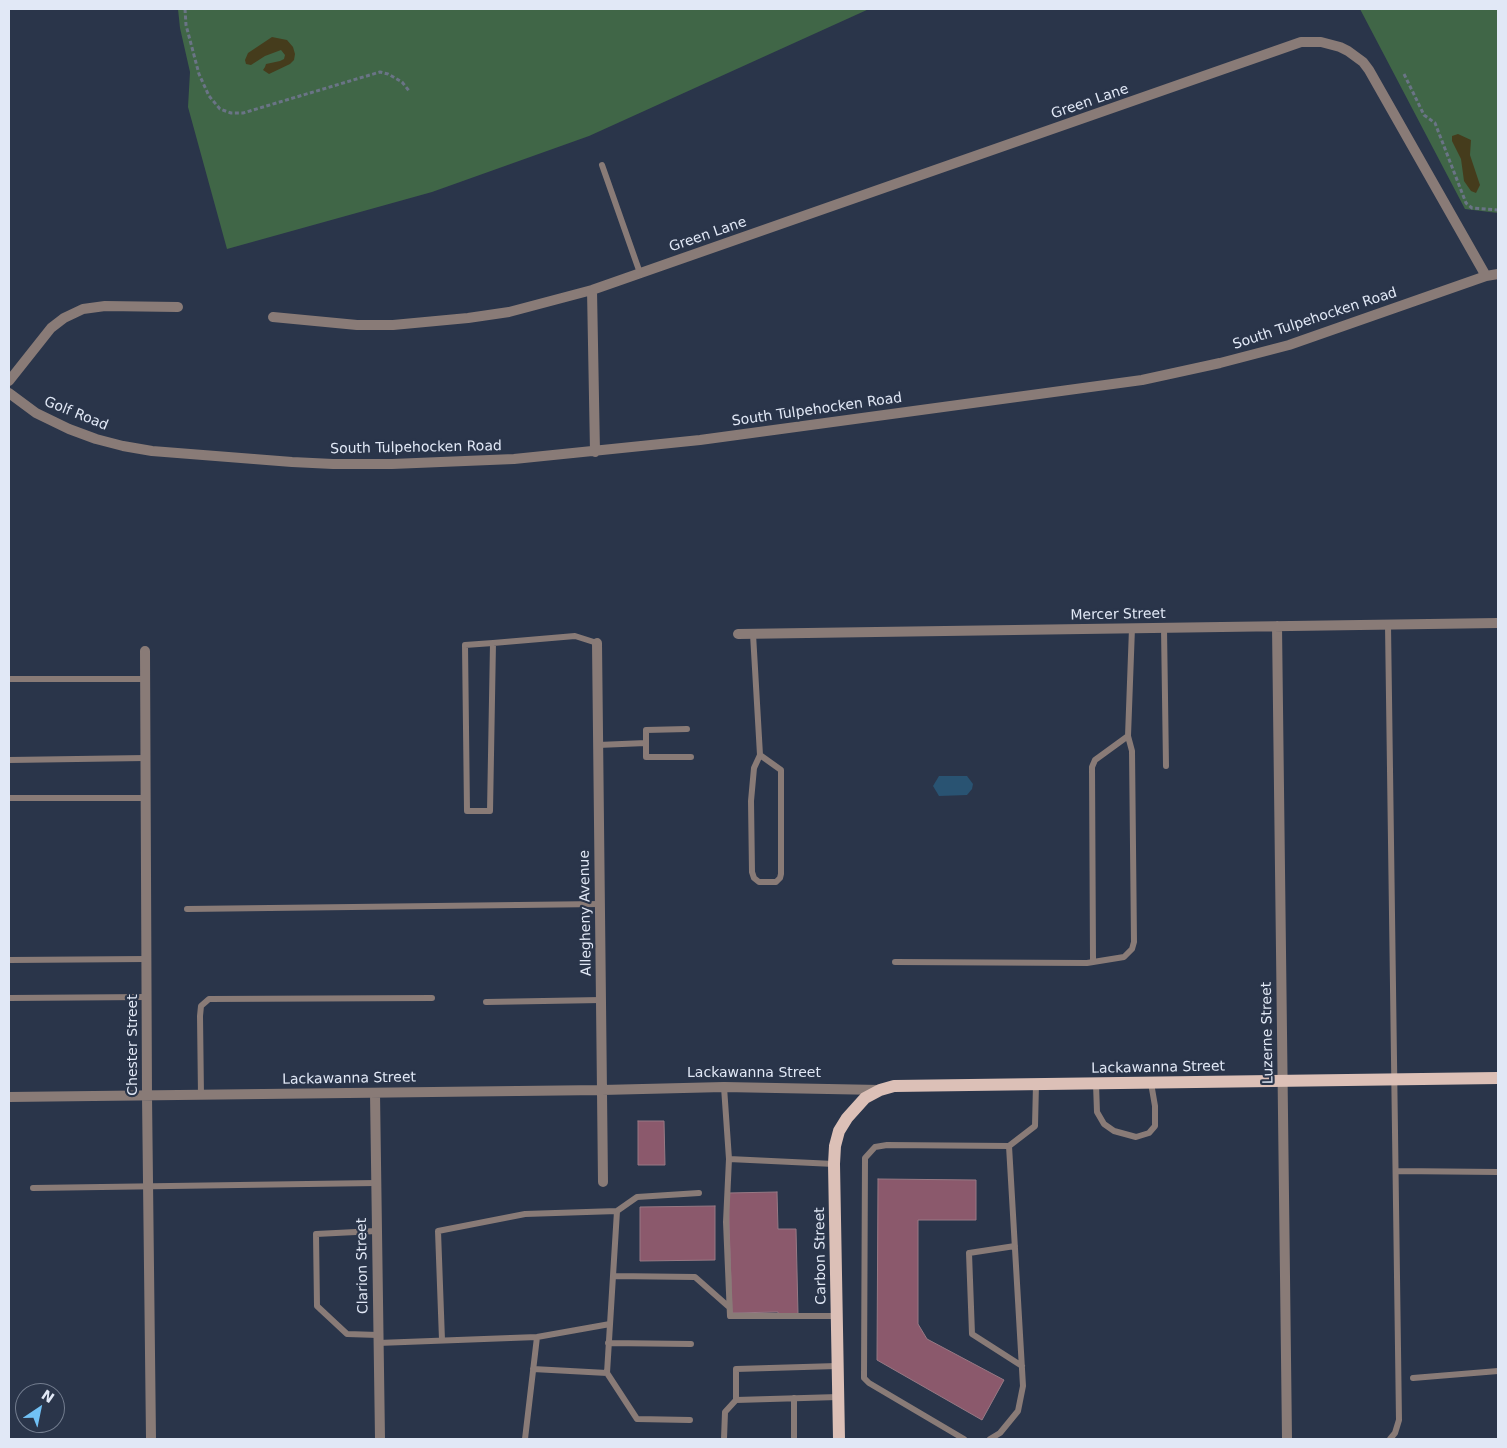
<!DOCTYPE html>
<style>
body{margin:0}
#map{position:relative;width:1507px;height:1448px;overflow:hidden;background:#2a354a;font-family:"DejaVu Sans",sans-serif}
canvas{display:block}
.frame{position:absolute;inset:0;border:10px solid #e1e8f6;pointer-events:none}
.north{position:absolute;left:15px;top:1383px;width:50px;height:50px;box-sizing:border-box;background:#2a354a;border:1px solid #737d8f;border-radius:50%;rotate:34deg;font-size:14px;font-weight:700;line-height:20px;text-align:center;color:#e1e8f6}
.north::after{content:'';display:block;margin:auto;width:18px;height:22px;background:#71c1f5;clip-path:polygon(50% 0,100% 100%,50% 72%,0 100%)}
</style>
<div id="map">
<canvas width="1507" height="1448"></canvas>
<div class="frame"></div>
<div class="north">N</div>
</div>
<script>
const ctx = document.querySelector('canvas').getContext('2d');
ctx.lineJoin = 'round';
function fillPath(path, color) { ctx.fillStyle = color; ctx.fill(path, 'evenodd'); }
const shape = rows => new Path2D(rows.map(r => 'M' + r).join(''));
function strokePath(path, color, width, dash) { ctx.strokeStyle = color; ctx.lineWidth = width; ctx.lineCap = dash ? 'butt' : 'round'; ctx.setLineDash(dash || []); ctx.stroke(path); }
function write(font, color, halo, rows, align = 'center') {
  ctx.font = font + ' "DejaVu Sans",sans-serif'; ctx.lineWidth = 4.5; ctx.setLineDash([]); ctx.textBaseline = 'middle'; ctx.strokeStyle = halo; ctx.fillStyle = color; for (const [text, x, y, turn = 0] of rows) {
    ctx.save(); ctx.translate(x, y); ctx.rotate((+turn || 0) * Math.PI / 180); ctx.textAlign = isNaN(turn) ? turn : align; if (halo) ctx.strokeText(text, 0, 0); ctx.fillText(text, 0, 0); ctx.restore();
  }
}
const green = shape([
 [178,9,869,9,589,136,432,192,227,249,188,107,190,72,180,28],
 [1360,9,1498,9,1498,213,1465,209]
]);
const sand = shape([
 [272,37,287,40,293,47,295,54,294,60,290,64,269,74,263,70,265,67,266,64,280,61,284,59,285,55,281,50,265,56,251,65,246,64,245,60,248,53],
 [1458,134,1471,140,1470,155,1480,185,1476,193,1471,191,1464,181,1461,159,1452,141,1452,136]
]);
const water = shape([
 [939,776,967,776,973,784,972,789,967,795,939,796,933,786]
]);
const building = shape([
 [638,1121,664,1121,665,1165,638,1165,638,1121],
 [878,1179,976,1180,976,1220,918,1220,918,1324,927,1339,1004,1380,982,1420,877,1360,878,1179],
 [777,1192,778,1229,796,1229,798,1314,778,1315,778,1312,732,1313,728,1193,777,1192],
 [715,1206,715,1260,640,1261,640,1207,715,1206]
]);
const path = shape([
 [185,9,186,25,199,74,209,96,220,109,231,113,243,113,380,72,388,74,402,82,410,92],
 [1404,74,1424,115,1435,123,1466,203,1472,208,1498,210]
]);
const service = shape([
 [602,165,640,273],
 [1388,625,1399,1420,1395,1433,1390,1439],
 [1164,628,1166,766],
 [753,634,760,755,754,768,751,801,752,872,754,878,759,882,776,882,780,878,781,874,781,770,760,755],
 [493,643,490,811,467,811,465,645,493,643,575,636,597,643],
 [9,679,145,679],
 [687,729,646,730,646,757,691,757],
 [598,745,646,743],
 [9,760,145,758],
 [9,798,145,798],
 [187,909,600,904],
 [9,960,146,959],
 [895,962,1087,963,1124,957,1132,949,1134,942,1132,751,1128,736,1132,628],
 [1093,962,1092,767,1095,760,1128,736],
 [9,998,146,997],
 [486,1002,601,1000],
 [1096,1084,1097,1112,1104,1124,1114,1131,1136,1137,1149,1133,1155,1126,1155,1106,1151,1083],
 [724,1087,729,1159,834,1164],
 [201,1096,200,1016,201,1006,209,999,432,998],
 [729,1159,726,1222,730,1316,837,1316],
 [1396,1171,1498,1172],
 [33,1188,376,1183],
 [617,1211,637,1197,699,1193],
 [376,1231,316,1234,317,1306,347,1334,378,1335],
 [1015,1246,969,1253,972,1334,1022,1366],
 [613,1276,695,1277,729,1307],
 [442,1340,438,1231,525,1214,617,1211,607,1373,533,1369],
 [378,1343,537,1337,610,1324],
 [608,1343,691,1344],
 [607,1373,637,1419,690,1420],
 [1413,1378,1498,1371],
 [794,1398,794,1439],
 [736,1400,838,1397],
 [525,1439,537,1337],
 [724,1439,725,1412,736,1400,736,1369,837,1366],
 [964,1439,869,1383,864,1378,865,1158,875,1147,887,1145,1009,1146,1035,1126,1036,1084],
 [990,1439,1000,1433,1018,1411,1023,1386,1009,1146]
]);
const minor = shape([
 [592,290,595,452],
 [273,317,357,325,393,325,468,318,509,312,592,290,1301,42,1321,42,1340,47,1348,51,1363,62,1369,70,1486,276],
 [9,381,51,328,64,318,83,309,105,306,178,307],
 [9,393,36,413,69,429,96,439,123,446,152,451,292,462,333,464,392,464,514,459,700,440,1142,380,1220,363,1289,345,1486,276,1498,274],
 [1277,626,1287,1439],
 [738,634,1498,623],
 [597,643,603,1182],
 [145,651,147,1096,151,1439],
 [375,1093,380,1439],
 [9,1097,602,1090,724,1087,880,1090]
]);
const primary = shape([
 [839,1439,834,1164,835,1146,839,1131,847,1118,865,1098,880,1090,894,1086,1498,1078]
]);
const streetNames = [
 ["Green Lane",1090,102,-19],
 ["Green Lane",708,235,-19],
 ["South Tulpehocken Road",1315,319,-18],
 ["South Tulpehocken Road",817,410,-8],
 ["Golf Road",76,414,22],
 ["South Tulpehocken Road",416,448,-1],
 ["Mercer Street",1118,615,-1],
 ["Allegheny Avenue",586,913,-91],
 ["Luzerne Street",1268,1033,-91],
 ["Chester Street",133,1045,-90],
 ["Lackawanna Street",1158,1068,-1],
 ["Lackawanna Street",754,1073],
 ["Lackawanna Street",349,1079,-1],
 ["Carbon Street",821,1256,-91],
 ["Clarion Street",363,1266,-91]
];
fillPath(green, '#406647');
fillPath(sand, '#453c1c');
fillPath(water, '#295372');
fillPath(building, '#8b596c');
strokePath(building, '#977984', 1);
strokePath(path, '#6a7486', 3, [4, 2.5]);
strokePath(service, '#897b77', 6);
strokePath(minor, '#897b77', 10);
strokePath(primary, '#dcc0b7', 12);
write('14px', '#e1e8f6', '#2a354a', streetNames);
</script>
